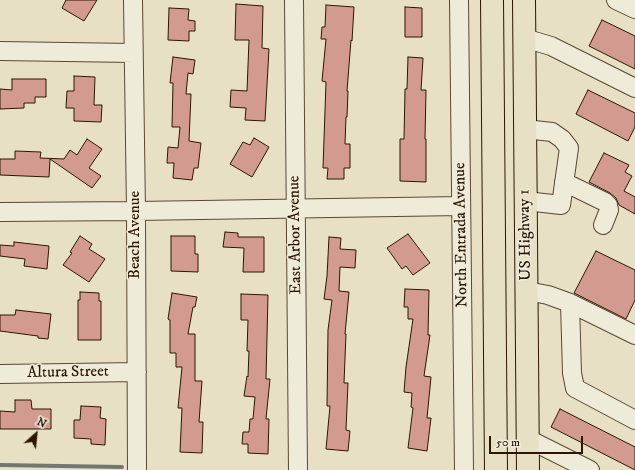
<!DOCTYPE html>
<style>
body{margin:0}
#map{position:relative;width:635px;height:470px;overflow:hidden;background:#e7e0c5;font-family:"IM FELL DW Pica",serif}
canvas{display:block}
.north{position:absolute;left:16px;top:414px;width:40px;height:40px;-webkit-text-stroke:3px #efebd9;paint-order:stroke;rotate:27deg;font-size:11px;font-weight:700;line-height:16px;text-align:center;color:#2c1602}
.north::after{content:'';display:block;margin:auto;width:14px;height:18px;background:#2c1602;clip-path:polygon(50% 0,100% 100%,50% 72%,0 100%)}
.scale{position:absolute;left:489px;top:436px;width:94px;height:18px;box-sizing:border-box;border:2px solid #2c1602;border-top:0;padding-left:5px;font-size:12px;line-height:14px;white-space:nowrap;color:#2c1602;-webkit-text-stroke:3px #efebd9;paint-order:stroke}
</style>
<div id="map">
<canvas width="635" height="470"></canvas>
<div class="north">N</div>
<div class="scale">50 m</div>
</div>
<script>
const ctx = document.querySelector('canvas').getContext('2d');
ctx.lineJoin = 'round';
const shape = rows => new Path2D(rows.map(r => 'M' + r).join(''));
function strokePath(path, color, width, dash) { ctx.strokeStyle = color; ctx.lineWidth = width; ctx.lineCap = dash ? 'butt' : 'round'; ctx.setLineDash(dash || []); ctx.stroke(path); }
function fillPath(path, color) { ctx.fillStyle = color; ctx.fill(path, 'evenodd'); }
function write(font, color, halo, rows, align = 'center') {
  ctx.font = font + ' "IM FELL DW Pica",serif'; ctx.lineWidth = 3; ctx.setLineDash([]); ctx.textBaseline = 'middle'; ctx.strokeStyle = halo; ctx.fillStyle = color; for (const [text, x, y, turn = 0] of rows) {
    ctx.save(); ctx.translate(x, y); ctx.rotate((+turn || 0) * Math.PI / 180); ctx.textAlign = isNaN(turn) ? turn : align; if (halo) ctx.strokeText(text, 0, 0); ctx.fillText(text, 0, 0); ctx.restore();
  }
}
const stream = shape([
 [0,465,122,467]
]);
const building = shape([
 [66,0,97,0,84,21,62,8,66,0],
 [236,4,263,6,262,48,269,49,265,121,245,120,246,108,230,107,231,90,247,91,249,40,235,40,236,4],
 [326,5,354,7,352,41,351,40,347,91,348,91,347,117,346,117,345,144,350,144,350,168,344,168,344,179,327,179,328,168,323,168,326,82,322,81,326,39,321,39,322,27,325,27,326,5],
 [405,7,422,8,422,37,405,37,405,7],
 [169,8,189,9,188,20,195,21,195,31,189,31,189,41,168,40,169,8],
 [602,20,635,36,635,69,589,46,602,20],
 [173,57,195,60,193,74,188,73,186,94,191,94,189,141,201,143,198,168,194,168,192,180,173,178,174,163,167,163,168,147,178,148,180,127,172,127,173,83,170,83,173,57],
 [408,57,423,58,421,90,426,90,425,139,426,139,426,182,400,181,400,139,404,139,405,89,407,89,408,57],
 [74,76,95,77,94,105,102,105,101,122,74,121,74,108,66,108,67,91,74,91,74,76],
 [12,79,46,79,46,97,35,97,35,103,24,103,24,108,0,109,0,89,12,90,12,79],
 [588,90,635,113,635,127,628,141,576,114,588,90],
 [254,138,269,147,252,177,230,164,243,142,250,145,254,138],
 [87,139,102,149,89,168,101,176,92,188,50,159,49,177,0,175,0,159,15,159,15,151,41,152,40,158,64,159,70,150,77,155,87,139],
 [604,153,629,165,625,172,632,176,624,191,635,197,635,214,619,205,616,198,610,193,589,182,604,153],
 [225,232,238,233,238,237,264,237,264,272,243,272,244,248,223,247,225,232],
 [408,234,430,263,413,275,406,266,402,269,387,248,408,234],
 [80,236,92,244,89,249,105,259,89,282,63,265,72,253,70,252,80,236],
 [171,236,195,236,195,254,198,254,198,272,171,271,171,236],
 [329,237,341,238,340,249,356,250,355,268,340,267,339,291,349,292,345,334,346,334,344,383,348,383,346,430,350,431,348,451,326,449,330,406,327,406,328,330,332,300,324,299,327,276,329,237],
 [14,242,49,246,47,269,24,266,25,259,0,256,0,245,14,246,14,242],
 [596,251,635,270,635,300,626,319,574,293,596,251],
 [405,289,429,290,428,335,430,335,424,376,431,377,427,418,431,418,427,451,408,448,413,408,411,407,412,393,404,392,406,367,413,319,408,319,408,307,404,307,405,289],
 [80,292,99,293,99,301,101,301,101,340,78,340,78,300,80,300,80,292],
 [172,293,197,297,195,307,193,307,188,334,195,334,195,381,202,381,199,422,203,422,202,453,180,452,182,408,178,408,182,367,176,367,176,353,170,353,170,320,168,319,172,293],
 [241,294,268,295,266,379,270,379,266,419,269,419,268,454,248,453,248,444,242,444,243,432,249,432,250,419,253,419,255,397,244,396,247,376,248,377,249,351,247,351,248,320,241,320,241,294],
 [16,310,51,314,48,339,38,338,38,336,0,331,0,315,15,315,16,310],
 [15,400,31,400,32,409,51,409,51,429,0,429,0,411,15,412,15,400],
 [81,406,101,407,100,418,106,419,105,445,91,444,91,439,74,438,74,420,80,420,81,406],
 [560,409,635,447,635,470,551,427,560,409]
]);
const minor = shape([
 [133,0,136,211,137,470],
 [294,0,298,470],
 [459,0,464,470],
 [616,0,635,9],
 [524,38,551,46,635,88],
 [0,51,133,53],
 [525,129,552,132,562,139,569,148,561,205,526,201],
 [564,182,605,202,608,205,609,210,603,225],
 [0,212,136,211,461,206],
 [527,291,548,295,570,303,635,335],
 [570,303,572,373,575,388,635,420],
 [0,374,137,372],
 [528,439,590,470]
]);
const major = shape([
 [492,0,496,470],
 [524,0,528,470]
]);
const streetNames = [
 ["Beach Avenue",136,235,-90],
 ["East Arbor Avenue",296,235,-91],
 ["North Entrada Avenue",462,235,-91],
 ["US Highway 1",526,235,-91],
 ["Altura Street",68,373,-1]
];
strokePath(stream, '#707874', 4);
fillPath(building, '#d39b8f');
strokePath(building, '#2c1602', 1);
strokePath(minor, '#5b4833', 20);
strokePath(major, '#2c1602', 24);
strokePath(minor, '#efebd9', 18);
strokePath(major, '#e7e0c5', 22);
write('16px', '#2c1602', '#efebd9', streetNames);
</script>
